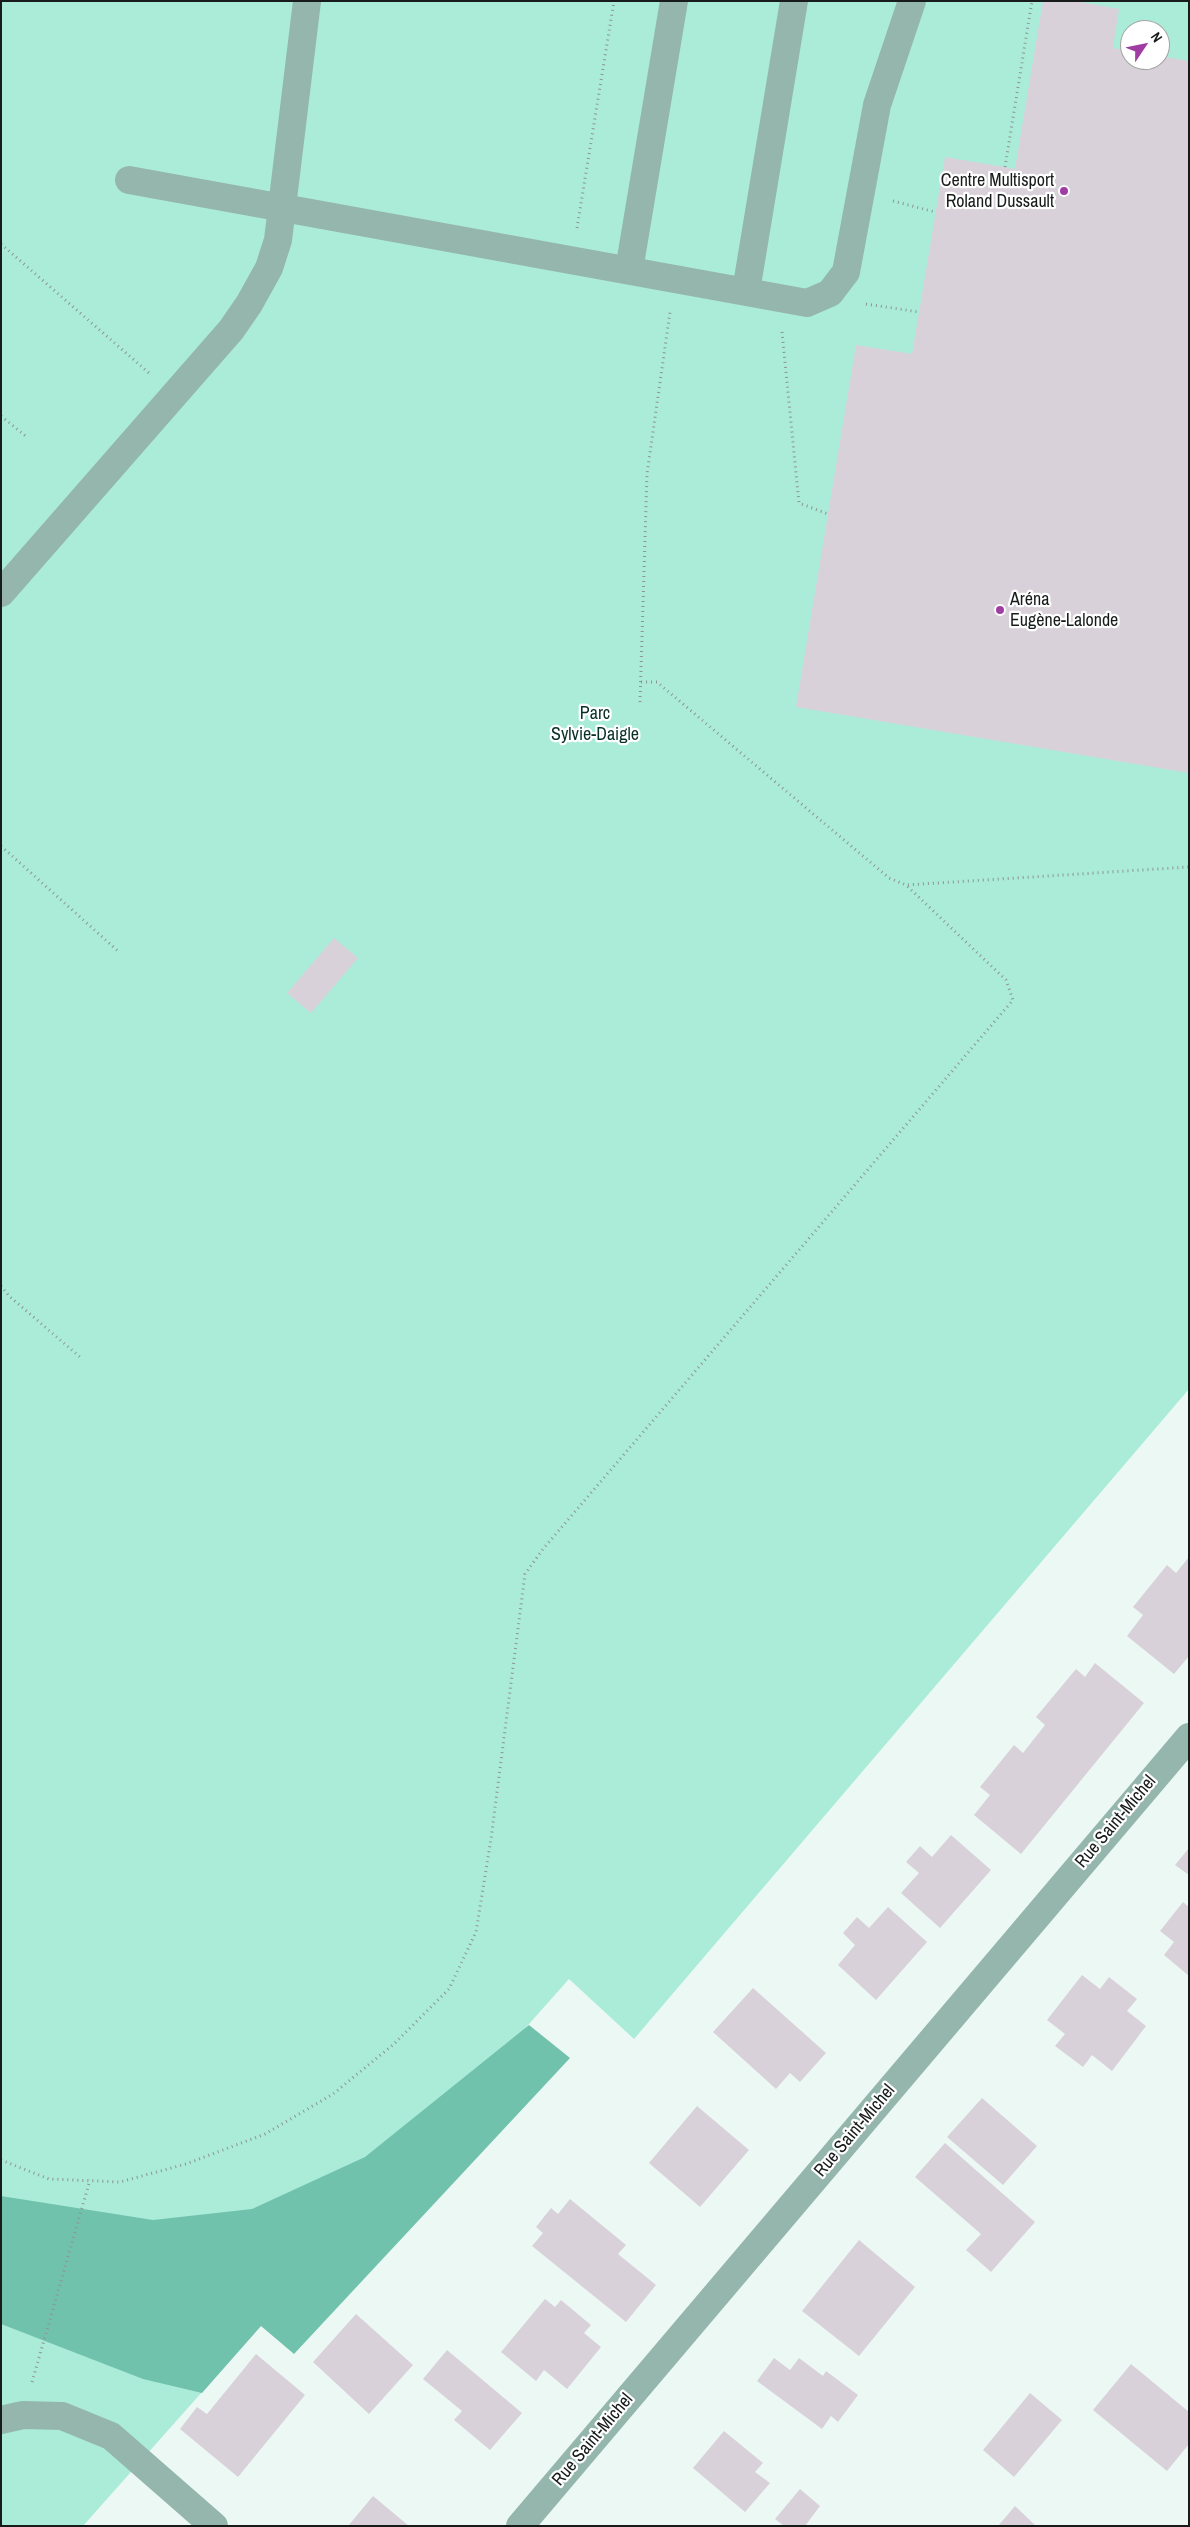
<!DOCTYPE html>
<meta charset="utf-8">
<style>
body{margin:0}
#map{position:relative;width:1190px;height:2527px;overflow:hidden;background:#ecf8f4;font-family:"Archivo Narrow",sans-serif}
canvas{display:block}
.frame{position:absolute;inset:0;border:2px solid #171b1a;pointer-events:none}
.north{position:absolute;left:1120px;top:20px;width:50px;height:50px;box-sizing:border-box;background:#fff;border:1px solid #a2a4a3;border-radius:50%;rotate:56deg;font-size:14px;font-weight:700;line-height:20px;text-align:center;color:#171b1a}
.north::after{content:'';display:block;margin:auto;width:18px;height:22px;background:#9f3da3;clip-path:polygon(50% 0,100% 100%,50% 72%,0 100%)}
</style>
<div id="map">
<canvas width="1190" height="2527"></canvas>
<div class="frame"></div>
<div class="north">N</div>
</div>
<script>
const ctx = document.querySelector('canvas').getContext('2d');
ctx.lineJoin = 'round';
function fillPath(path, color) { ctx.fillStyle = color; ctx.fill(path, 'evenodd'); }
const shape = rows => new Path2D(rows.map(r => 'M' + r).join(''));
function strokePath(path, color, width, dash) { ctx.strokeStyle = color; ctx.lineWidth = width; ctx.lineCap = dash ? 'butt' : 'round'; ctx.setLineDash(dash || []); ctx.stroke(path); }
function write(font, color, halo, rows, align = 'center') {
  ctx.font = font + ' "Archivo Narrow",sans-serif'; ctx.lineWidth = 4.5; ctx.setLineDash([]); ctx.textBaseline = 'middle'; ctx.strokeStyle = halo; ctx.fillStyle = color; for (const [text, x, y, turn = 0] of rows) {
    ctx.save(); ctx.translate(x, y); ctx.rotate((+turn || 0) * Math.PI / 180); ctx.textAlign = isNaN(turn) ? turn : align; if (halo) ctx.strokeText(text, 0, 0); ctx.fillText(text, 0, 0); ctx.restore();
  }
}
const green = shape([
 [1,1,1189,1,1189,1389,634,2039,569,1979,83,2526,1,2526],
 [1130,30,1160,30,1160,60,1130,60]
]);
const forest = shape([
 [529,2025,570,2058,294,2354,261,2326,202,2393,143,2379,1,2324,1,2196,153,2220,252,2209,365,2157]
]);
const building = shape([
 [1043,1,1075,1,1119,9,1113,48,1130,51,1130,60,1160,60,1160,56,1189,61,1189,773,796,707,856,345,912,354,945,157,1015,169],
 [334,938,358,958,311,1013,287,993],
 [1189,1557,1189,1656,1174,1674,1127,1636,1143,1615,1133,1607,1167,1565,1176,1573],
 [1095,1663,1144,1703,1021,1854,974,1815,990,1795,980,1787,1014,1745,1023,1753,1045,1725,1036,1717,1076,1669,1085,1677],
 [951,1835,991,1870,940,1928,901,1893,919,1873,906,1862,920,1846,932,1857],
 [1189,1848,1189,1875,1175,1865],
 [1183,1902,1189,1907,1189,1976,1164,1955,1174,1942,1160,1931],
 [888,1907,927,1942,876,2000,838,1965,855,1945,843,1933,857,1917,869,1928],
 [1082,1975,1100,1989,1109,1977,1137,1999,1127,2011,1146,2026,1112,2071,1092,2055,1083,2067,1055,2046,1065,2034,1047,2020],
 [753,1988,826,2053,800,2082,790,2073,776,2089,713,2032],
 [982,2098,1037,2146,1003,2185,947,2137],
 [697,2106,749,2150,700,2207,649,2163],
 [945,2143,1035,2222,991,2272,966,2250,981,2234,915,2177],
 [570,2199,626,2245,618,2254,656,2285,626,2322,532,2246,543,2233,536,2227,551,2208,558,2214],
 [859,2240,915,2287,859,2356,802,2311],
 [545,2299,555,2307,561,2300,591,2325,584,2333,601,2347,567,2389,544,2370,536,2381,501,2352],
 [356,2314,413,2365,369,2414,313,2362],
 [447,2350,522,2413,490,2450,454,2420,462,2411,423,2379],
 [256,2354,305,2395,238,2477,180,2429,197,2407,207,2414],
 [774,2358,790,2370,799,2358,823,2376,826,2371,858,2395,838,2422,831,2416,822,2429,757,2381],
 [1131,2364,1189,2412,1189,2444,1167,2471,1093,2410],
 [1030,2393,1062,2420,1014,2477,983,2450],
 [724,2431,763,2463,755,2472,770,2483,745,2512,693,2468],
 [800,2489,820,2506,805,2526,784,2526,775,2519],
 [373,2496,409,2526,348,2526],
 [1015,2506,1036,2526,998,2526]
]);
const path = shape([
 [1005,167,1032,1],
 [893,201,935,212],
 [577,228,614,1],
 [1,244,149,373],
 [866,304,919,312],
 [782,332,799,503,828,514],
 [1,416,28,438],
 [641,682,657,682,889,878,906,885,1189,867],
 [640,702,647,474,670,312],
 [1,846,119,952],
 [1,1286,9,1296,80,1357],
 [1,2160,49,2179,120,2182,186,2164,265,2134,333,2094,394,2044,449,1989,476,1932,491,1839,525,1574,543,1549,1013,1000,1006,980,906,885],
 [32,2382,90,2180]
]);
const minor = shape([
 [129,180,807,303,830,293,846,272,877,105,912,1],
 [629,270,674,1],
 [746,291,794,1],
 [1,593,231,330,249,304,269,268,278,240,307,1],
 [1,2420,23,2415,62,2416,111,2436,214,2526],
 [520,2526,1189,1737]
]);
const markers = [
 [1064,191,5,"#9f3da3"],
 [1000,610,5,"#9f3da3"]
];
const poiNames = [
 ["Centre Multisport",1054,181],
 ["Roland Dussault",1054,202],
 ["Aréna",1010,600,"left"],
 ["Eugène-Lalonde",1010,621,"left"]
];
const parkNames = [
 ["Parc",595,714],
 ["Sylvie-Daigle",595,735]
];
const streetNames = [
 ["Rue Saint-Michel",1116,1822,-50],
 ["Rue Saint-Michel",855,2131,-50],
 ["Rue Saint-Michel",593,2440,-50]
];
fillPath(green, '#abecd9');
fillPath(forest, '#71c2ad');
fillPath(building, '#d9d1d9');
strokePath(path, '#8d9593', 3, [1, 4]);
strokePath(minor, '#95b6ac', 28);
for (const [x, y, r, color] of markers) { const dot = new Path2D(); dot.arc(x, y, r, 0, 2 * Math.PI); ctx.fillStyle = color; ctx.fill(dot); strokePath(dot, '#fff', 2); }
write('18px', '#171b1a', '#fff', poiNames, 'right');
write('18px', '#093128', '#fff', parkNames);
write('18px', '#171b1a', '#fff', streetNames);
</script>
